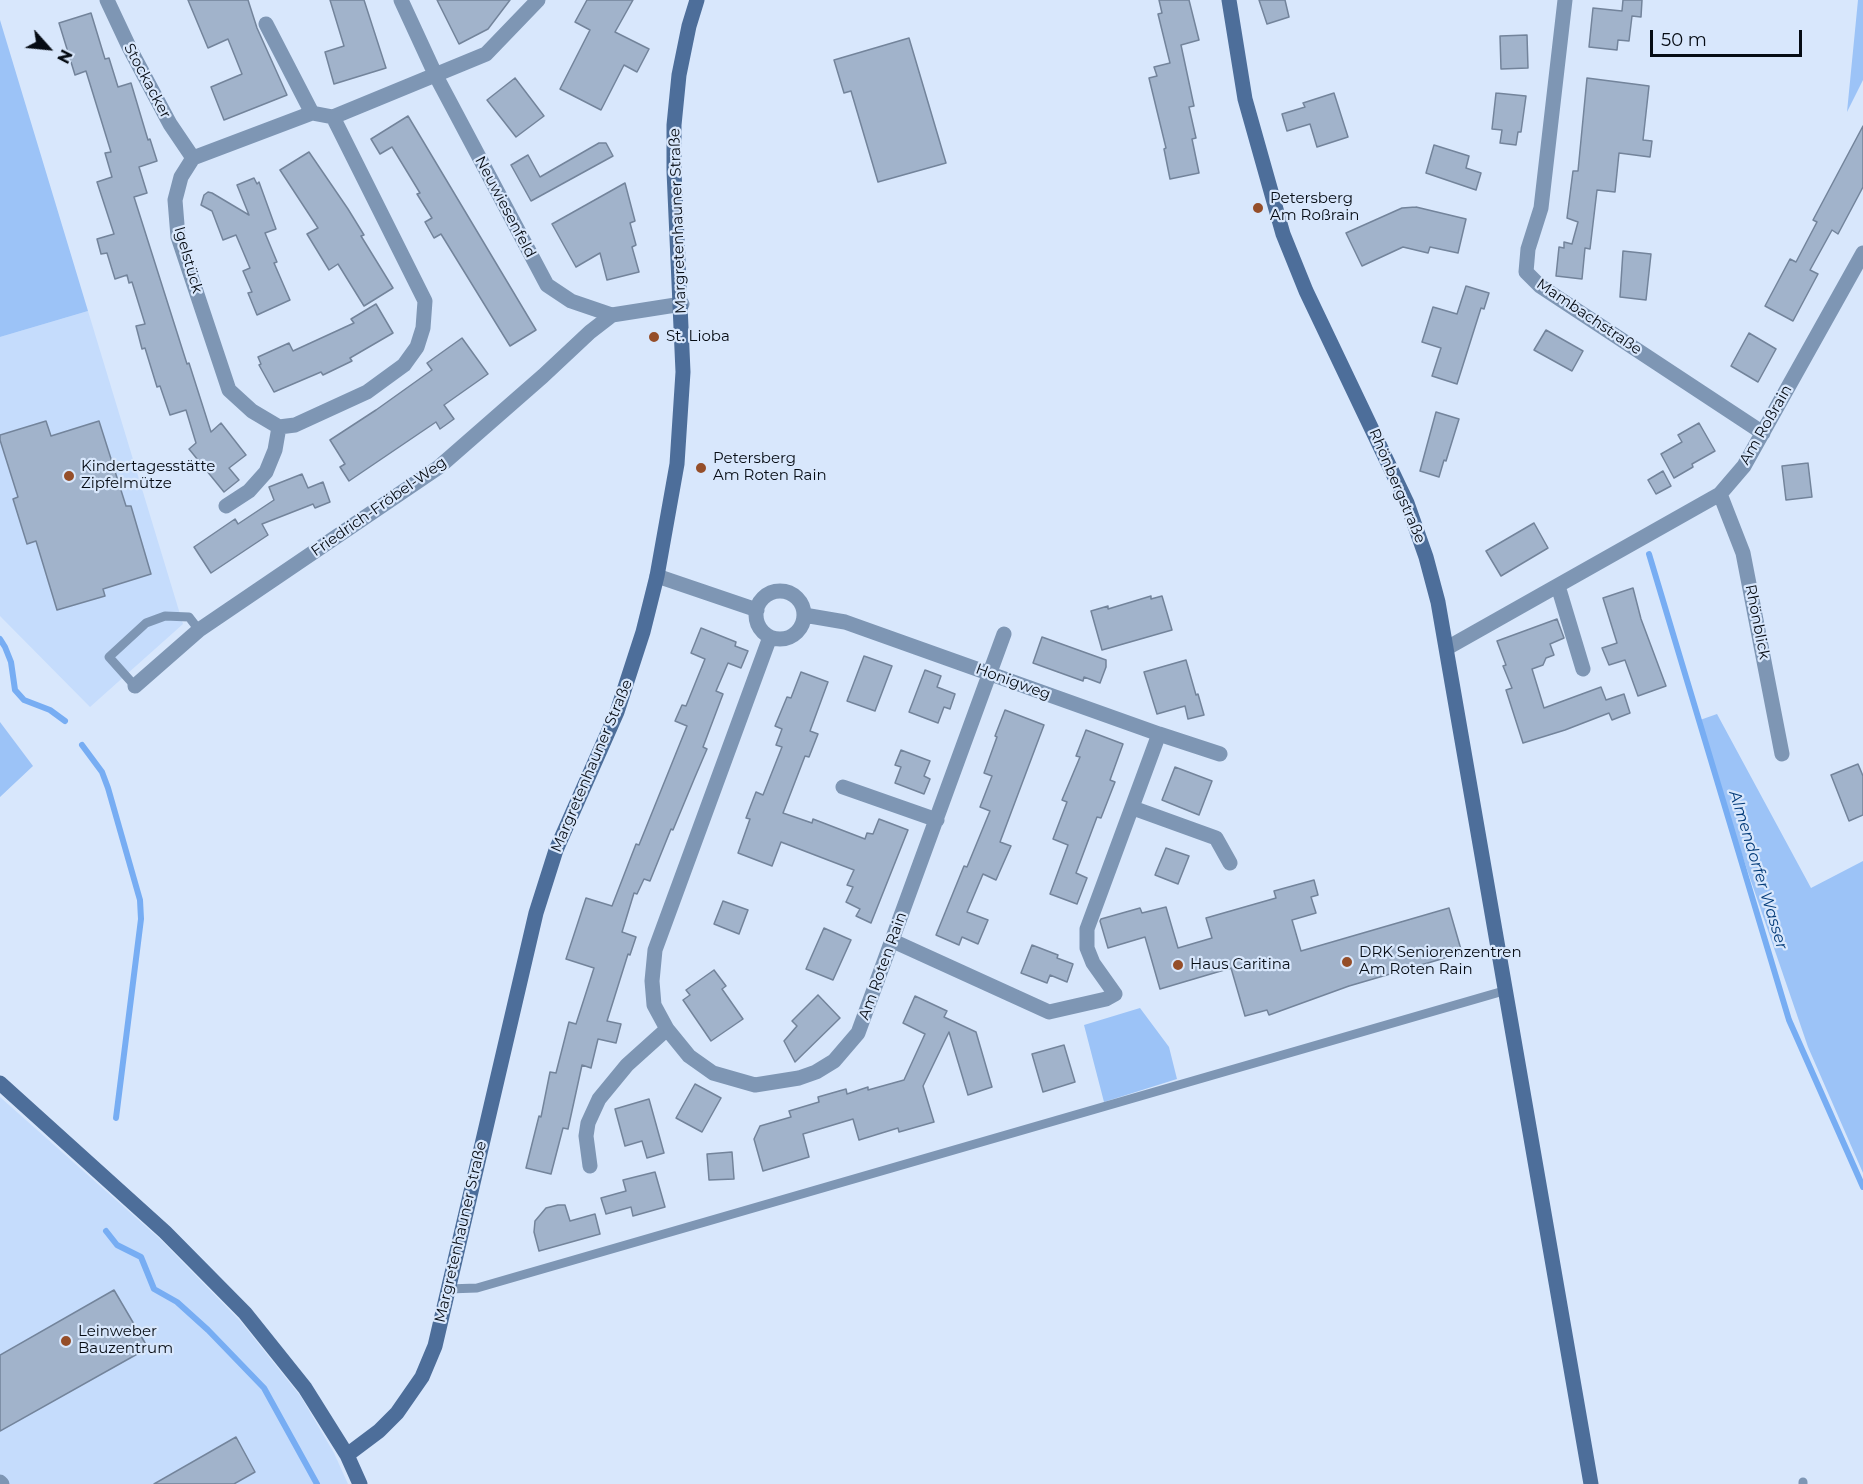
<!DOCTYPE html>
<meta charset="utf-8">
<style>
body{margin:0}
#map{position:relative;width:1863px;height:1484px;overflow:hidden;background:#d8e7fc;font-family:Montserrat,sans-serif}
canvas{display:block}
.north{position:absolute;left:18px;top:18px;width:60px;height:60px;-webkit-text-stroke:4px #d8e7fc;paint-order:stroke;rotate:117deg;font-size:16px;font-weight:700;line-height:24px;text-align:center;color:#060c14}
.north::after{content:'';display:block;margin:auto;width:21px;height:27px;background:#060c14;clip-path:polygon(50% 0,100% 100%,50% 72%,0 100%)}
.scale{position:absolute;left:1650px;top:30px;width:152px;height:27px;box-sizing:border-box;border:3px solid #060c14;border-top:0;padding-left:8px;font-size:18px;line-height:21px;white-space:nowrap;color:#060c14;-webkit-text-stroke:4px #d8e7fc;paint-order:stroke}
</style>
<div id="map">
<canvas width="1863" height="1484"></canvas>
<div class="north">N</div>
<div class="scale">50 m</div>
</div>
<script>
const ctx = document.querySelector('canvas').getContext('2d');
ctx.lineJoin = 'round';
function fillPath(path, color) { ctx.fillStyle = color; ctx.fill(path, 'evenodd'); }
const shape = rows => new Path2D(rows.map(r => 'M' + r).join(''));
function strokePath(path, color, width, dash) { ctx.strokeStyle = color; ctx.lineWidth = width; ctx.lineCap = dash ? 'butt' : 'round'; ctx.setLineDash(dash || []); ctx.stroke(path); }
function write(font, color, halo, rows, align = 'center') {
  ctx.font = font + ' Montserrat,sans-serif'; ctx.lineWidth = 4.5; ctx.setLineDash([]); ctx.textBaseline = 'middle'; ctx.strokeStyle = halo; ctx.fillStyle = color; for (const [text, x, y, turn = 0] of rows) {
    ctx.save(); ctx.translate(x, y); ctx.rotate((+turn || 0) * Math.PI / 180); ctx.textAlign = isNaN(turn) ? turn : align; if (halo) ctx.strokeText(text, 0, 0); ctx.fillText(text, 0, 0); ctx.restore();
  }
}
const built = shape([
 [88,311,183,624,90,707,0,616,0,337],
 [0,1097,161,1240,241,1322,301,1397,334,1453,348,1484,0,1484]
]);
const green = shape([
 [1858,0,1863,0,1863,80,1847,112],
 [0,20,88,311,0,337],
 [1717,714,1811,888,1863,861,1863,1173,1808,1047,1729,817,1700,720],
 [0,722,33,766,0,797],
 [1140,1008,1169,1047,1177,1079,1104,1102,1084,1025]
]);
const stream = shape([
 [1649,554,1789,1020,1863,1187],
 [0,639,5,647,11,662,15,690,24,700,50,710,65,721],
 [82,745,102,772,108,788,140,900,141,919,116,1118],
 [106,1231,117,1245,141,1257,154,1289,177,1302,208,1330,264,1388,317,1484]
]);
const building = shape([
 [188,0,248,0,257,28,287,95,224,120,211,87,242,74,228,39,208,48,188,0],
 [330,0,364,0,386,68,334,84,325,52,344,46,330,0],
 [437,0,510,0,488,29,459,44,437,0],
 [587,0,633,0,615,32,649,49,637,72,624,65,601,110,560,89,590,30,575,22,587,0],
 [1159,0,1189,0,1199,40,1181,45,1194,106,1189,107,1196,138,1192,139,1199,173,1170,179,1164,149,1166,148,1149,78,1157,76,1154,67,1170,63,1158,14,1162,13,1159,0],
 [1259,0,1285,0,1289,17,1267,24,1259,0],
 [1623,0,1642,0,1641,17,1632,16,1629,41,1618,40,1617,50,1589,47,1593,8,1622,11,1623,0],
 [91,13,105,59,109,58,118,87,131,83,148,140,150,139,157,161,139,167,147,193,134,197,187,364,189,363,211,432,221,423,246,455,229,468,239,480,224,492,189,449,196,443,186,410,170,415,160,386,157,387,145,348,142,349,136,326,145,324,132,282,129,283,127,275,115,279,107,253,101,254,97,239,114,234,97,182,112,177,105,153,111,152,86,71,75,75,59,23,91,13],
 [1527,35,1528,68,1501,69,1500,36,1527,35],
 [909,38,946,163,878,182,851,91,844,93,834,60,909,38],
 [515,78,544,116,516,137,487,100,515,78],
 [1587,78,1649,86,1643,140,1652,141,1650,157,1619,153,1615,192,1597,190,1590,249,1585,248,1582,279,1556,276,1559,247,1564,248,1564,242,1572,244,1578,222,1567,218,1573,171,1578,171,1587,78],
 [1334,93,1348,137,1317,147,1310,124,1287,131,1282,114,1305,107,1303,103,1334,93],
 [1496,93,1526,96,1521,132,1518,132,1516,145,1500,143,1502,130,1492,129,1496,93],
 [408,116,536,330,510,346,441,234,434,238,425,222,432,218,417,194,420,193,392,147,380,154,371,139,408,116],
 [1863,126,1863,187,1838,234,1832,230,1810,270,1818,274,1793,321,1765,306,1790,259,1796,262,1817,222,1813,220,1863,126],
 [599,143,606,143,613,156,531,201,511,165,528,155,540,177,599,143],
 [1434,145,1469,156,1466,168,1481,173,1476,190,1426,173,1434,145],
 [309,152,348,209,364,235,361,236,393,288,364,306,338,264,329,270,307,234,318,228,280,170,309,152],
 [254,178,257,184,259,182,276,229,265,233,277,262,274,263,290,300,257,315,248,293,252,292,243,271,250,268,236,235,223,240,212,211,201,205,204,195,208,192,212,193,249,215,237,185,254,178],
 [625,183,635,221,630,223,636,245,632,247,639,272,607,280,600,253,576,267,552,224,625,183],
 [1416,207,1466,219,1458,253,1430,247,1428,253,1403,247,1362,266,1346,233,1402,208,1416,207],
 [1623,251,1651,254,1646,300,1620,297,1623,251],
 [1466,286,1489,293,1484,309,1481,308,1457,384,1432,376,1441,348,1422,342,1433,307,1457,314,1466,286],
 [376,304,393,333,350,358,352,361,323,375,321,372,274,392,259,365,261,364,258,357,289,343,293,351,354,323,351,319,376,304],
 [1546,330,1583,351,1572,371,1534,350,1546,330],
 [1749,333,1776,349,1758,382,1731,366,1749,333],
 [462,338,488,374,444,405,454,419,440,429,436,422,349,481,340,467,345,464,330,440,376,410,432,370,427,363,462,338],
 [1436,412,1459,419,1446,461,1444,460,1439,477,1420,471,1436,412],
 [46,421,51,436,99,421,126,506,131,506,151,574,103,589,105,596,57,610,36,541,27,544,13,499,18,497,0,440,0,435,46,421],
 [1699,423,1715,451,1692,464,1693,467,1674,478,1661,454,1682,442,1678,435,1699,423],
 [1808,463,1812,497,1786,500,1782,466,1808,463],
 [1663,471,1671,486,1656,494,1648,480,1663,471],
 [302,474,308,488,323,482,330,502,315,508,313,504,262,524,268,535,211,573,194,547,235,519,238,524,274,500,269,487,302,474],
 [1534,523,1548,548,1501,576,1486,551,1534,523],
 [1633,588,1641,619,1666,686,1638,696,1625,660,1609,665,1602,648,1617,643,1603,598,1633,588],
 [1151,596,1151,599,1162,596,1172,630,1102,650,1091,611,1108,606,1108,609,1151,596],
 [1557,619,1564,638,1550,644,1554,655,1546,658,1543,665,1532,669,1544,708,1601,687,1606,700,1624,694,1630,713,1612,720,1609,713,1565,730,1523,743,1506,690,1512,688,1503,666,1506,665,1497,641,1557,619],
 [701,628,736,642,735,646,748,651,741,668,728,663,716,691,723,694,703,747,707,749,695,777,673,830,671,829,650,881,644,879,637,894,634,893,622,932,636,937,630,955,628,954,607,1021,621,1024,616,1043,598,1039,591,1068,582,1065,568,1129,563,1128,551,1174,526,1168,539,1116,541,1117,550,1072,556,1073,569,1022,576,1024,594,968,566,959,586,898,612,906,636,844,639,845,687,726,675,721,682,705,686,706,705,659,691,653,701,628],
 [1042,637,1106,660,1106,667,1100,683,1084,677,1083,681,1033,663,1042,637],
 [864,656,892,666,875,711,847,701,864,656],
 [1186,660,1196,695,1198,694,1204,715,1188,719,1185,706,1157,714,1144,672,1186,660],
 [925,670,941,676,937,687,955,694,950,709,944,707,938,723,909,712,925,670],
 [801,672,828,682,810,731,818,734,809,757,805,756,783,813,812,823,813,819,865,839,867,833,873,834,879,819,908,830,871,923,856,916,860,909,846,902,853,887,847,885,854,870,781,842,772,866,738,853,750,819,746,818,756,792,763,795,782,747,776,745,782,729,775,726,787,697,791,698,801,672],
 [1005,710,1044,725,1000,842,1011,846,996,880,983,874,967,912,988,920,978,944,962,937,959,945,936,935,964,866,967,867,990,811,980,807,992,776,984,773,997,737,995,736,1005,710],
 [1086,730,1123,744,1110,780,1115,782,1101,818,1097,817,1076,873,1087,878,1077,904,1050,894,1068,845,1053,839,1067,802,1062,800,1080,757,1076,756,1086,730],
 [901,750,930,761,924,776,930,779,924,794,895,783,901,767,895,765,901,750],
 [1858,764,1863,776,1863,815,1849,821,1831,775,1858,764],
 [1175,767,1212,781,1199,815,1162,800,1175,767],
 [1166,848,1189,856,1178,884,1155,875,1166,848],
 [1314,880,1318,895,1311,897,1316,913,1292,920,1301,951,1449,908,1462,953,1349,986,1269,1015,1267,1010,1245,1016,1231,968,1160,989,1145,937,1108,948,1100,921,1101,919,1140,908,1142,913,1166,907,1178,948,1212,938,1206,918,1276,898,1274,891,1314,880],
 [723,901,748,910,739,934,714,924,723,901],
 [824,928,851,940,833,980,806,969,824,928],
 [1032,945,1058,955,1057,958,1073,964,1067,982,1050,975,1047,983,1021,973,1032,945],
 [714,970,726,986,722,989,743,1019,711,1041,683,1000,690,995,686,990,714,970],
 [818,995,840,1018,795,1062,784,1041,797,1026,792,1021,818,995],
 [915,996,947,1011,944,1017,976,1032,992,1087,968,1095,949,1032,923,1086,934,1122,899,1132,898,1128,859,1140,853,1119,803,1134,809,1157,763,1171,754,1139,760,1126,791,1117,789,1111,819,1102,818,1097,846,1089,847,1094,868,1087,868,1090,904,1080,925,1034,903,1023,915,996],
 [1064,1045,1075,1082,1043,1092,1032,1054,1064,1045],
 [695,1084,721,1098,702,1132,676,1118,695,1084],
 [649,1099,664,1153,647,1158,642,1141,625,1146,615,1109,649,1099],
 [732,1152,734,1179,709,1180,707,1154,732,1152],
 [655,1172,665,1207,633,1216,631,1207,606,1214,601,1198,626,1191,623,1180,655,1172],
 [558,1205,565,1205,570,1221,595,1214,600,1234,539,1251,534,1232,535,1221,546,1208,558,1205],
 [114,1290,148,1348,0,1431,0,1355,114,1290],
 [236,1437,255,1472,234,1484,154,1484,236,1437]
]);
const lane = shape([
 [135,686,109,657,146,623,165,616,189,617,199,630],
 [448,1289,477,1288,1507,990],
 [1803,1482,1803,1484]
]);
const street = shape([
 [107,0,130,49,170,124,193,158],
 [401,0,436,76,547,285,571,301,612,315,682,304],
 [1565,0,1541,208,1528,249,1526,272,1540,286,1763,433],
 [266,24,312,113],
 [333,117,425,301,423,328,417,347,404,365,367,392,295,425,279,427,252,411,229,390,178,237,175,200,181,177,193,158,312,113,333,117,486,54,538,0],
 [1720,494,1743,553,1782,754],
 [226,506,249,491,266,472,275,450,279,427],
 [657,576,757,610],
 [1558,586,1583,669],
 '756 615a24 24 0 1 1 48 0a24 24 0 1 1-48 0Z',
 [804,615,845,622,1159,734,1220,754],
 [1447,648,1720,494,1744,466,1863,253],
 [135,686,199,630,439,467,543,376,590,332,612,315],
 [843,787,937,820],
 [1133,808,1216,838,1230,863],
 [893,941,1049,1012,1106,999,1115,994,1093,963,1087,948,1087,929,1159,734],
 [667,1029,689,1056,713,1073,755,1085,799,1078,816,1072,834,1061,858,1033,1004,634],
 [590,1166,586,1136,588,1123,599,1099,627,1065,667,1029,654,1005,652,981,655,950,770,637],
 [0,1482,2,1484]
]);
const secondary = shape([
 [1229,0,1245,99,1283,234,1306,291,1407,503,1426,557,1438,602,1591,1484],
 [0,1083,165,1232,245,1313,305,1388,347,1455,360,1484],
 [347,1455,379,1431,397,1413,422,1377,435,1346,536,913,556,850,617,712,643,632,657,576,677,464,683,372,674,171,674,125,679,75,689,26,697,0]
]);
const markers = [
 [1258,208,6,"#954e29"],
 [654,337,6,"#954e29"],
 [701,468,6,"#954e29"],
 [69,476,6,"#954e29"],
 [1347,962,6,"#954e29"],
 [1178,965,6,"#954e29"],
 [66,1341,6,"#954e29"]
];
const streetNames = [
 ["Stockacker",147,81,62],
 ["Neuwiesenfeld",505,207,62],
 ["Margretenhauner Straße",678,221,-92],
 ["Igelstück",188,260,74],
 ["Mambachstraße",1589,317,34],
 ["Am Roßrain",1766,425,-60],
 ["Rhönbergstraße",1397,486,67],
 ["Friedrich-Fröbel-Weg",379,507,-35],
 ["Rhönblick",1757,622,79],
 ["Honigweg",1013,682,20],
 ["Margretenhauner Straße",592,766,-67],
 ["Am Roten Rain",883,966,-70],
 ["Margretenhauner Straße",461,1232,-77]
];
const poiNames = [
 ["Petersberg",1270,199],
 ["Am Roßrain",1270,216],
 ["St. Lioba",666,337],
 ["Petersberg",713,459],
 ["Am Roten Rain",713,476],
 ["Kindertagesstätte",81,467],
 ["Zipfelmütze",81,484],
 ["DRK Seniorenzentren",1359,953],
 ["Am Roten Rain",1359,970],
 ["Haus Caritina",1190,965],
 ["Leinweber",78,1332],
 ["Bauzentrum",78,1349]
];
const waterNames = [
 ["Almendorfer Wasser",1758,870,73]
];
fillPath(built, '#c5dcfc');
fillPath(green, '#9cc3f7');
strokePath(stream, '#77adf3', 6);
fillPath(building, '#a1b3cb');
strokePath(building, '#73849b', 1.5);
strokePath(lane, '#7e96b4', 9);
strokePath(street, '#7e96b4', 15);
strokePath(secondary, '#4d6e9a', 15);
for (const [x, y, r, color] of markers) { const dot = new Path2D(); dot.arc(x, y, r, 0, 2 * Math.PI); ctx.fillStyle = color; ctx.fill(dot); strokePath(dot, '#d8e7fc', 2); }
write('15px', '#060c14', '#d8e7fc', streetNames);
write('15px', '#060c14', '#d8e7fc', poiNames, 'left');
write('italic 16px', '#043c7a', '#d8e7fc', waterNames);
</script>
